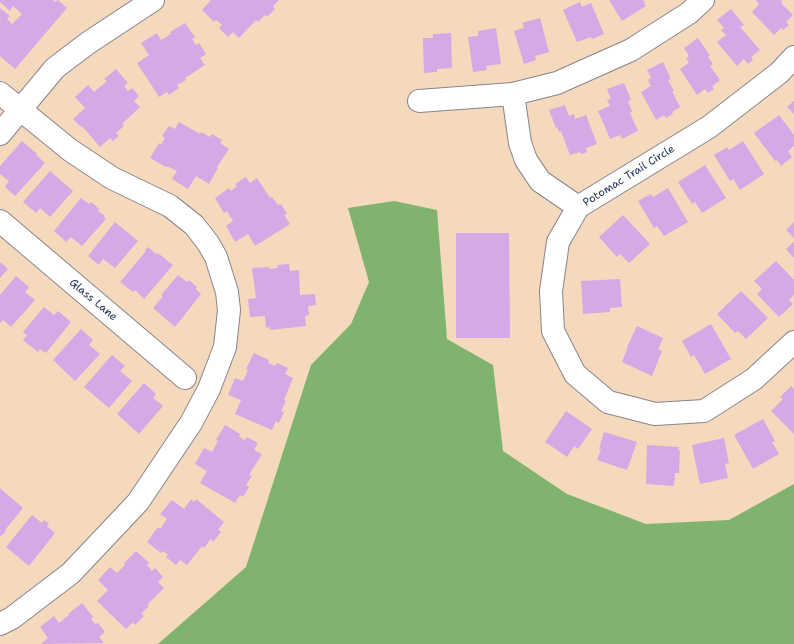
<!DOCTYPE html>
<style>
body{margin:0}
canvas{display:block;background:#f4d9bc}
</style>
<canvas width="794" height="644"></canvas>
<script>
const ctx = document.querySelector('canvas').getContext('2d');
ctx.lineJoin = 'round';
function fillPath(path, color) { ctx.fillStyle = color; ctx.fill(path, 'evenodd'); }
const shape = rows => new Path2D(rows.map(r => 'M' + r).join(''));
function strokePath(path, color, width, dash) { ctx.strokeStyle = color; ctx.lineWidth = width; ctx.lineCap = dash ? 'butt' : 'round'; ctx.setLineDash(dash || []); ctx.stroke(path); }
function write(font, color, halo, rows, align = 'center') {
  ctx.font = font + ' "Shantell Sans",sans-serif'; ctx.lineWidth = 3.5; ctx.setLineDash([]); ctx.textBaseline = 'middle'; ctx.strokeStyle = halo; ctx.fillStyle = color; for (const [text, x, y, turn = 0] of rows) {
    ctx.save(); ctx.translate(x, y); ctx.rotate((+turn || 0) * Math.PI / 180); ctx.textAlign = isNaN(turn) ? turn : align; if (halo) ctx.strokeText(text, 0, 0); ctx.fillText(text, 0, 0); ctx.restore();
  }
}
const forest = shape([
 [394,201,437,210,447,339,493,365,503,451,567,494,646,524,729,520,794,484,794,644,158,644,246,567,311,365,351,324,369,282,348,208]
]);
const building = shape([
 [0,0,53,0,55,2,58,0,67,8,15,69,0,56,0,8,10,16,7,19,12,24,22,14,13,6,10,11,0,2],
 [211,0,279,0,273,6,275,9,267,17,265,15,258,22,256,20,239,38,233,32,228,37,219,28,222,25,216,20,214,22,202,10],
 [609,0,643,0,646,6,622,21],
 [756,0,781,0,782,2,781,3,793,15,786,22,789,25,783,30,781,28,774,35,752,12,759,4],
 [580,2,582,7,591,3,604,34,592,39,591,37,577,42,563,10],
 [731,9,744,25,740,27,760,50,751,57,753,60,748,64,744,59,737,66,717,42,726,35,721,30,724,28,717,20],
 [540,18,549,52,535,56,536,60,524,64,514,31,524,28,522,23],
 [185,23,195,37,192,39,196,45,199,43,206,54,200,58,205,65,185,78,186,80,177,85,179,88,169,95,167,92,159,97,137,63,149,55,141,43,157,33,161,40,171,34,170,32],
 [496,28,501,64,486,66,487,70,473,72,468,37,478,36,478,31],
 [451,33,452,68,437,69,437,72,424,73,423,38,433,38,433,34],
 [698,38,710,56,708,57,713,64,710,66,720,80,712,86,714,89,708,93,705,89,697,95,680,69,689,63,686,58,689,56,684,48],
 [663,62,671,79,668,80,674,91,672,91,680,107,672,112,673,114,666,118,664,115,656,120,641,92,651,86,648,80,651,78,647,70],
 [116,69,128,83,124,86,128,91,132,88,139,96,134,101,140,107,122,124,124,126,116,133,119,136,113,141,110,138,100,147,82,126,81,127,73,119,85,108,75,97,88,85,94,92,107,81,104,79],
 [624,83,631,100,628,101,632,112,630,113,638,131,622,139,620,135,610,139,598,111,610,106,607,100,611,99,607,89],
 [794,101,794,114,787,107],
 [565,105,569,116,574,114,575,119,586,115,597,144,586,148,587,152,581,154,580,152,570,155,561,131,559,132,557,127,556,128,549,110],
 [779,115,794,135,794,146,788,151,792,157,781,166,777,160,775,161,754,133],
 [179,122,200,134,201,132,210,137,212,134,222,140,220,143,229,149,217,167,218,168,209,184,196,176,188,189,172,179,177,171,167,166,166,167,150,158,159,143,161,145,165,138,162,136,169,126,175,129],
 [22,141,37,154,36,155,45,163,15,196,5,187,9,181,0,174,0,166],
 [743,141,764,174,740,190,733,179,730,181,714,155,727,147,729,150],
 [705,165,726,198,702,213,695,202,692,204,678,182],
 [50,171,73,191,50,217,40,208,36,213,23,202],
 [246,177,250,183,257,178,270,198,272,197,278,205,281,204,287,214,284,215,290,224,255,246,248,234,235,242,226,226,233,221,227,211,224,213,215,198,229,188,231,191,237,186,235,184],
 [668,188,688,222,664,236,657,226,654,228,638,201,651,194,653,197],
 [81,198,89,204,91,202,99,209,98,211,105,216,104,217,106,219,82,246,71,237,66,242,54,231],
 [623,215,650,244,629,263,620,254,617,257,599,237],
 [115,222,138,241,115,268,103,259,99,265,88,256],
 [794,222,794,238,786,230],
 [456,233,509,233,510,338,456,338],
 [794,242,794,258,786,249],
 [148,247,156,254,158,253,173,265,144,299,135,290,133,292,120,282,146,251,145,250],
 [776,261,794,280,794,295,789,300,793,304,779,317,757,294,762,289,754,281],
 [0,262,8,269,0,278],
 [289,264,290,271,299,270,300,295,315,294,316,305,308,306,309,315,305,316,306,326,270,330,270,327,266,328,265,316,250,317,248,299,256,298,252,268,269,267,269,269,278,268,277,265],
 [178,275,187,282,189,280,197,287,196,289,201,294,175,327,153,308,163,296,161,295],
 [16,276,29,287,25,292,35,300,11,327,3,320,0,323,0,295],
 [620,279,622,307,610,308,610,312,583,314,581,281],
 [741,291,768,318,746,339,738,331,735,333,717,314],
 [44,307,54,315,58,311,71,322,46,353,40,349,38,352,23,340,27,335,23,332],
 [711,324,731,359,705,374,694,355,691,357,682,341],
 [637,326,663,338,658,349,662,351,652,376,622,362,628,347,627,347],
 [81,329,93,340,89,345,100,354,75,381,53,360],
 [254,353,269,360,268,363,275,366,277,363,288,368,285,374,293,378,284,400,286,401,281,411,284,412,279,423,276,421,272,430,235,414,241,400,228,395,235,378,243,381,248,370,246,369],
 [112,355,125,366,120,371,132,381,109,408,84,387],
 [144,383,156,394,153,398,163,406,139,434,117,414],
 [791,386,794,389,794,434,771,411,783,399,780,397],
 [566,411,592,429,578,449,574,446,567,457,545,442],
 [763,419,775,441,772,442,779,454,753,469,734,435],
 [225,425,240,434,239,437,245,440,247,437,258,443,254,450,262,454,249,475,252,476,246,485,249,487,243,497,240,495,235,503,200,483,207,471,195,464,204,448,212,452,218,441,216,440],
 [604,432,637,442,627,470,597,460,601,449,599,449],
 [724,438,729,463,725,464,728,478,700,484,692,445],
 [647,445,679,447,678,450,680,450,679,473,675,473,674,486,646,484],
 [0,488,23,508,5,530,6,531,1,536,0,535],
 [191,499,194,502,196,499,224,522,218,530,221,532,213,542,211,539,204,548,202,546,187,565,180,560,176,565,166,557,168,555,163,551,161,553,147,542,158,527,160,529,167,519,160,514,172,500,184,509],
 [32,515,42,523,44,520,49,524,47,526,55,533,29,566,6,547],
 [136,551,149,563,147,565,152,571,155,568,163,577,158,582,164,588,147,605,149,606,141,614,144,616,135,625,133,622,126,629,97,601,108,590,98,580,110,567,117,573,125,565,124,563],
 [82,603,93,617,91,619,95,624,98,623,105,632,99,637,104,643,41,644,48,638,40,627,54,616,59,623,69,615,68,614]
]);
const minor = shape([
 [794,57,779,73,709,127,578,207,558,242,551,291,553,331,575,374,608,402,655,414,704,411,754,379,794,342],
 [0,93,70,150,112,178,170,206,194,225,208,243,216,257,227,292,229,310,225,347,209,389,191,423,138,502,71,573,12,618,0,624],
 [513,94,520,143,526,160,540,181,578,207],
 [419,101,513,94,557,83,631,50,689,13,703,0],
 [0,134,55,68,88,43,153,0],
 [0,221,185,378]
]);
const streetNames = [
 ["Potomac Trail Circle",629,176,-32],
 ["Glass Lane",93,300,40]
];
fillPath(forest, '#80b36e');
fillPath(building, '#d6a8e5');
strokePath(minor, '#88848d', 24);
strokePath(minor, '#fff', 22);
write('11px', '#1b2f5e', '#fdfcf7', streetNames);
</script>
